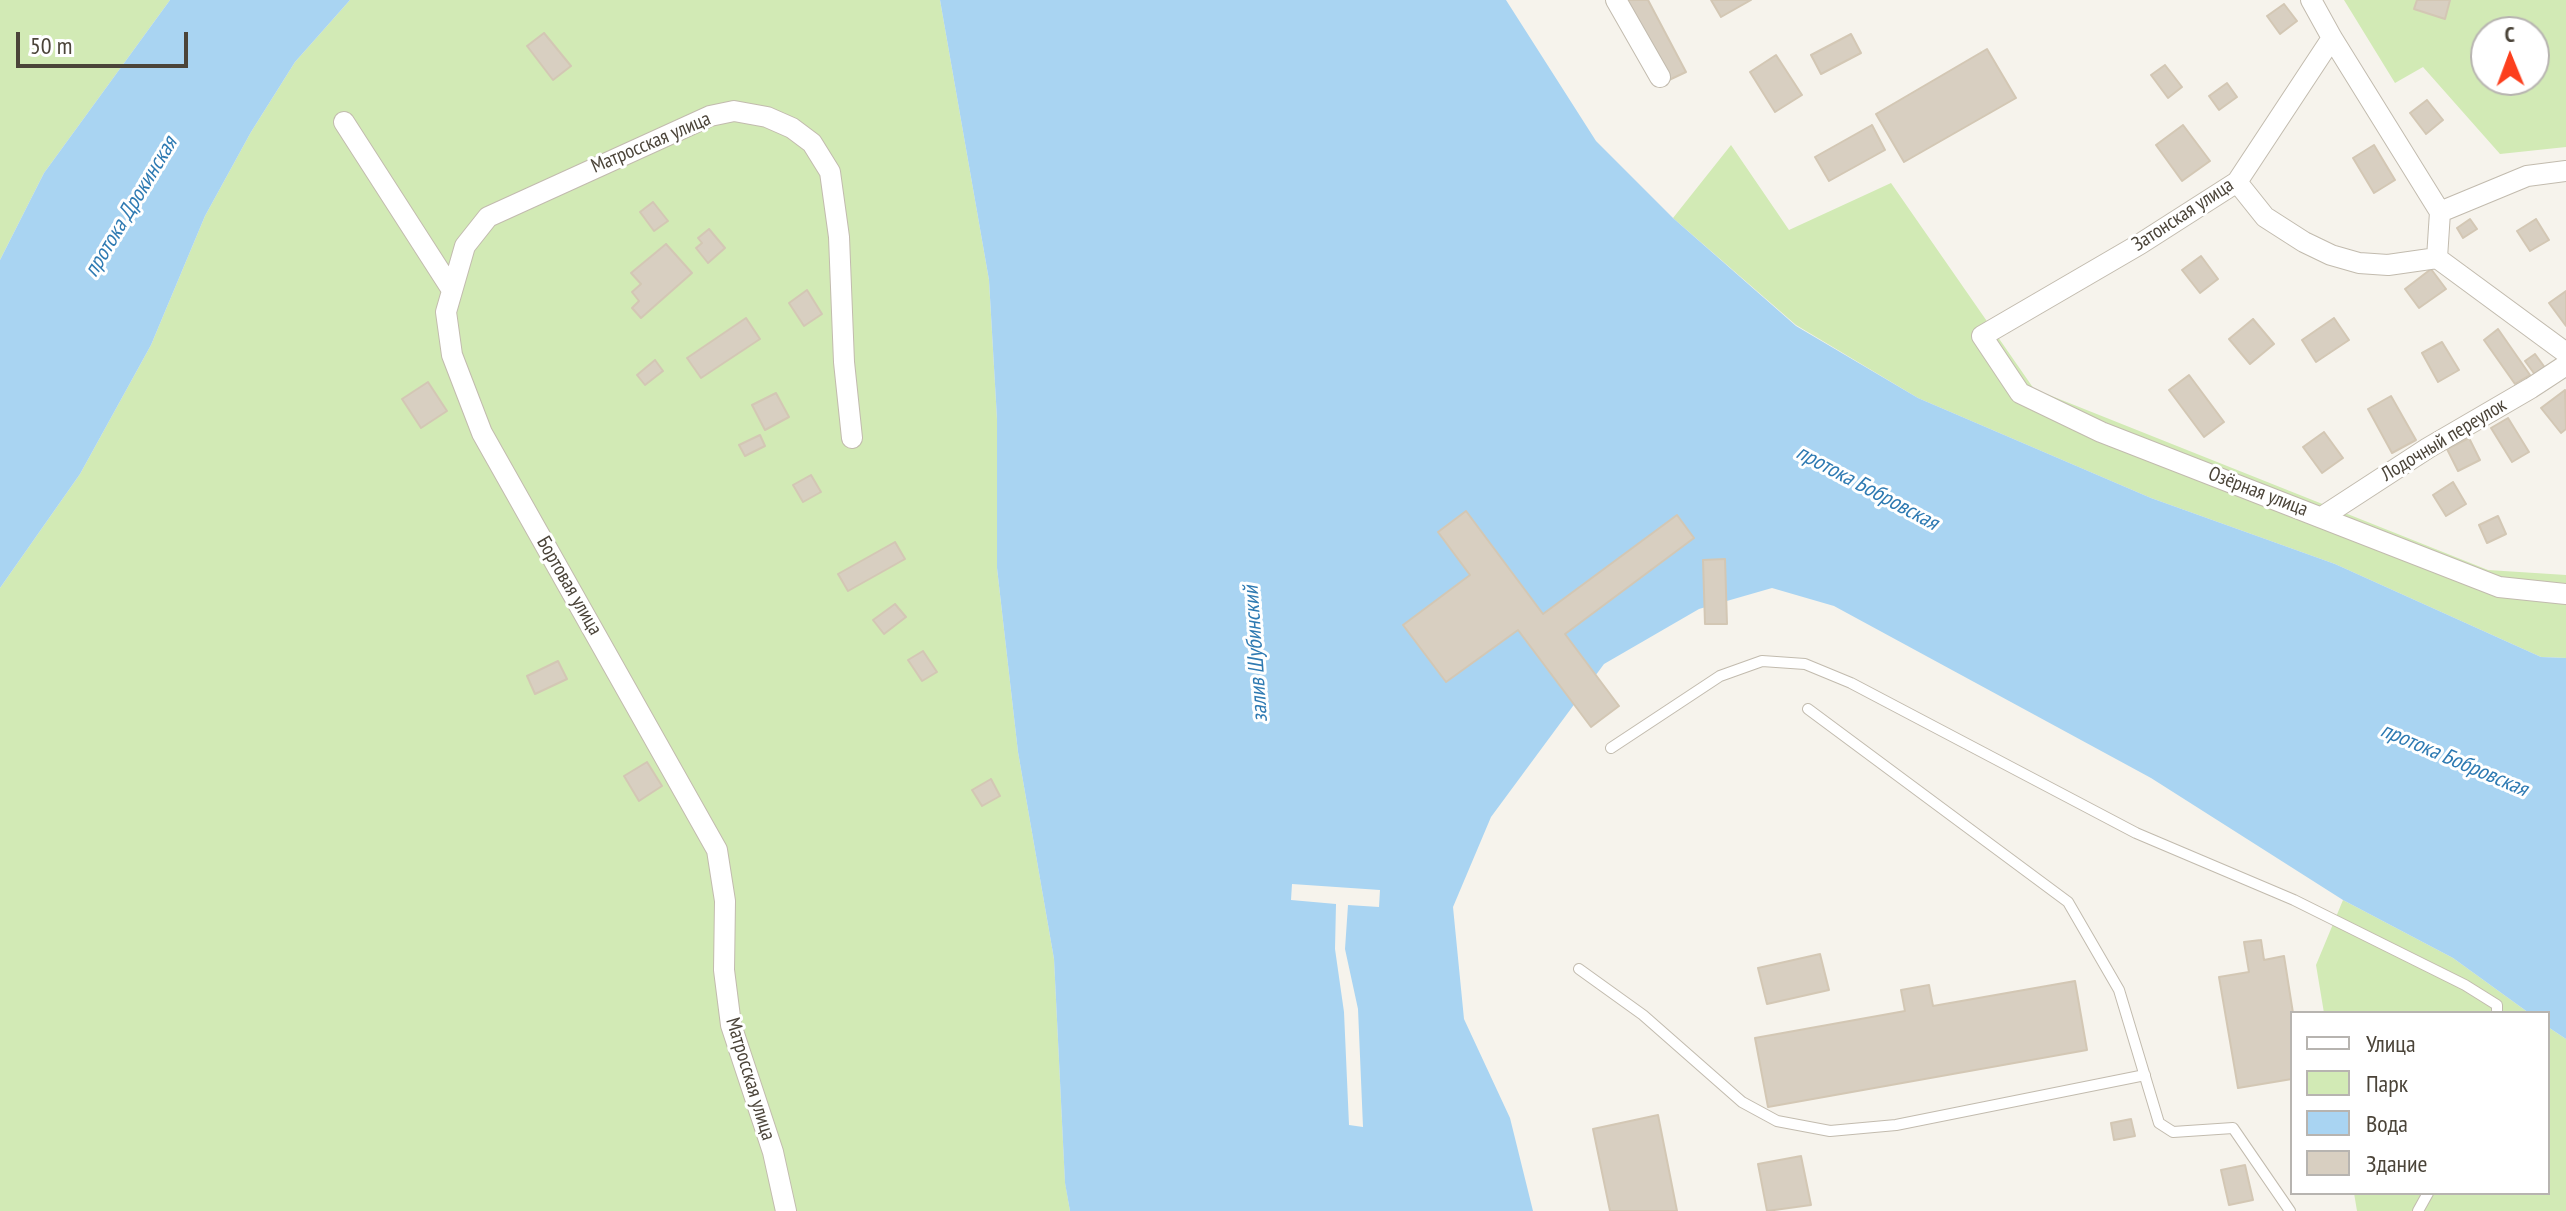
<!DOCTYPE html>
<meta charset="utf-8">
<style>
body{margin:0}
#map{position:relative;width:2566px;height:1211px;overflow:hidden;background:#f6f3ec;font-family:"PT Sans Narrow",sans-serif}
canvas{display:block}
.legend{position:absolute;left:2290px;top:1011px;width:260px;height:184px;box-sizing:border-box;background:#fff;border:2px solid #b7b4b0;margin:0;padding:10px 14px;list-style:none;font-size:24px;color:#4b4439}
.legend li{display:flex;align-items:center;gap:16px;height:40px}
.legend b{width:40px;border:2px solid #b7b4b0}
.north{position:absolute;left:2470px;top:16px;width:80px;height:80px;box-sizing:border-box;background:#fff;border:2px solid #b7b4b0;border-radius:50%;rotate:359deg;font-size:22px;font-weight:700;line-height:32px;text-align:center;color:#4b4439}
.north::after{content:'';display:block;margin:auto;width:28px;height:36px;background:#fc3f1d;clip-path:polygon(50% 0,100% 100%,50% 72%,0 100%)}
.scale{position:absolute;left:16px;top:32px;width:172px;height:36px;box-sizing:border-box;border:4px solid #4b4439;border-top:0;padding-left:10px;font-size:24px;line-height:28px;white-space:nowrap;color:#4b4439;-webkit-text-stroke:6px #fff;paint-order:stroke}
</style>
<div id="map">
<canvas width="2566" height="1211"></canvas>
<ul class="legend">
<li><b style="height:10px;background:#fff"></b>Улица</li>
<li><b style="height:22px;background:#d2eab5"></b>Парк</li>
<li><b style="height:22px;background:#a9d4f2"></b>Вода</li>
<li><b style="height:22px;background:#d8cfc1"></b>Здание</li>
</ul>
<div class="north">С</div>
<div class="scale">50 m</div>
</div>
<script>
const ctx = document.querySelector('canvas').getContext('2d');
ctx.lineJoin = 'round';
function fillPath(path, color) { ctx.fillStyle = color; ctx.fill(path, 'evenodd'); }
const shape = rows => new Path2D(rows.map(r => 'M' + r).join(''));
function strokePath(path, color, width, dash) { ctx.strokeStyle = color; ctx.lineWidth = width; ctx.lineCap = dash ? 'butt' : 'round'; ctx.setLineDash(dash || []); ctx.stroke(path); }
function write(font, color, halo, rows, align = 'center') {
  ctx.font = font + ' "PT Sans Narrow",sans-serif'; ctx.lineWidth = 6; ctx.setLineDash([]); ctx.textBaseline = 'middle'; ctx.strokeStyle = halo; ctx.fillStyle = color; for (const [text, x, y, turn = 0] of rows) {
    ctx.save(); ctx.translate(x, y); ctx.rotate((+turn || 0) * Math.PI / 180); ctx.textAlign = isNaN(turn) ? turn : align; if (halo) ctx.strokeText(text, 0, 0); ctx.fillText(text, 0, 0); ctx.restore();
  }
}
const green = shape([
 [0,0,170,0,44,173,0,260],
 [350,0,940,0,989,280,997,419,997,568,1018,752,1054,959,1065,1182,1070,1211,0,1211,0,588,80,474,151,345,205,216,251,132,295,62],
 [2344,0,2566,0,2566,147,2500,154,2423,67,2395,83],
 [2486,32,2534,32,2534,80,2486,80],
 [1731,145,1789,230,1891,183,2034,389,2488,570,2566,575,2566,658,2541,657,2335,564,2151,498,1918,398,1796,325,1673,218],
 [2343,900,2453,958,2529,1013,2324,1013,2316,965],
 [2548,1027,2566,1039,2566,1211,2357,1211,2354,1193,2548,1193]
]);
const water = shape([
 [170,0,350,0,295,62,251,132,205,216,151,345,80,474,0,588,0,260,44,173],
 [940,0,1506,0,1596,141,1673,218,1796,326,1918,398,2151,498,2335,564,2541,657,2566,658,2566,1039,2548,1027,2548,1013,2529,1013,2453,958,2343,900,2151,778,1834,606,1772,588,1699,609,1604,664,1491,817,1453,907,1464,1019,1510,1118,1533,1211,1070,1211,1065,1183,1054,959,1018,752,997,568,997,419,989,280]
]);
const pier = shape([
 [1292,884,1380,890,1379,907,1348,905,1345,949,1358,1009,1363,1127,1349,1125,1344,1012,1335,949,1336,904,1291,900]
]);
const building = shape([
 [1627,0,1648,0,1686,72,1669,80,1627,0],
 [1711,0,1751,0,1721,17,1711,0],
 [2417,0,2450,0,2445,19,2414,9,2417,0],
 [2284,4,2297,21,2280,34,2267,16,2284,4],
 [544,33,571,66,553,80,527,46,544,33],
 [1851,34,1861,53,1821,74,1811,55,1851,34],
 [1987,49,2016,98,1904,162,1876,114,1987,49],
 [1776,55,1802,95,1775,112,1750,72,1776,55],
 [2165,65,2182,87,2168,98,2151,75,2165,65],
 [2227,83,2237,97,2219,110,2209,96,2227,83],
 [2427,100,2443,120,2426,134,2410,113,2427,100],
 [1872,125,1885,150,1829,181,1815,157,1872,125],
 [2183,125,2210,161,2182,181,2156,145,2183,125],
 [2374,145,2395,180,2374,193,2353,158,2374,145],
 [653,202,668,221,654,231,640,212,653,202],
 [2470,219,2477,229,2463,238,2457,228,2470,219],
 [2536,219,2549,240,2530,251,2517,231,2536,219],
 [709,229,725,248,708,263,696,248,702,243,698,238,709,229],
 [666,244,692,273,641,318,632,308,639,301,632,292,641,284,631,273,666,244],
 [2201,256,2218,279,2200,293,2182,270,2201,256],
 [2431,269,2446,289,2419,308,2405,289,2431,269],
 [807,290,822,314,804,326,789,303,807,290],
 [2566,291,2566,326,2549,303,2566,291],
 [746,318,760,339,701,378,687,358,746,318],
 [2334,318,2349,340,2316,362,2302,340,2334,318],
 [2253,319,2274,344,2250,364,2229,339,2253,319],
 [2498,329,2530,375,2515,384,2484,340,2498,329],
 [2442,342,2459,370,2438,382,2422,353,2442,342],
 [2535,354,2546,369,2536,376,2525,361,2535,354],
 [655,360,663,371,645,385,637,375,655,360],
 [2189,375,2224,422,2204,437,2169,390,2189,375],
 [428,382,447,411,421,428,402,399,428,382],
 [2565,390,2566,429,2561,433,2541,408,2565,390],
 [776,393,789,417,765,430,752,405,776,393],
 [2391,396,2416,440,2392,453,2368,409,2391,396],
 [2508,418,2529,452,2512,462,2491,428,2508,418],
 [2324,432,2343,458,2322,473,2303,447,2324,432],
 [760,435,765,446,745,456,739,445,760,435],
 [2469,438,2480,460,2458,471,2447,449,2469,438],
 [811,475,821,492,803,502,793,485,811,475],
 [2453,482,2466,504,2446,516,2433,495,2453,482],
 [1466,511,1543,614,1677,515,1694,538,1565,634,1619,706,1591,727,1518,630,1446,682,1403,625,1470,575,1438,532,1466,511],
 [2498,516,2506,534,2487,543,2479,525,2498,516],
 [895,542,905,559,848,591,838,574,895,542],
 [1725,559,1727,624,1705,624,1703,560,1725,559],
 [895,604,906,617,884,634,873,620,895,604],
 [923,651,937,672,922,681,908,660,923,651],
 [558,661,567,679,535,694,527,676,558,661],
 [647,762,662,786,639,801,624,776,647,762],
 [991,779,1000,796,982,806,972,790,991,779],
 [2261,940,2264,960,2284,956,2293,1013,2292,1079,2238,1088,2219,977,2249,972,2244,942,2261,940],
 [1820,954,1829,990,1767,1004,1758,968,1820,954],
 [2075,981,2087,1050,1768,1107,1755,1038,1905,1011,1901,990,1929,985,1933,1006,2075,981],
 [1658,1115,1677,1211,1610,1211,1593,1129,1658,1115],
 [2131,1119,2135,1136,2114,1140,2111,1123,2131,1119],
 [1801,1156,1811,1205,1767,1211,1758,1164,1801,1156],
 [2245,1165,2253,1200,2229,1205,2221,1170,2245,1165]
]);
const service = shape([
 [1808,709,2068,902,2119,990,2159,1123,2173,1132,2233,1128,2290,1211],
 [1611,748,1720,676,1762,661,1805,664,1851,683,2136,833,2294,900,2465,985,2497,1005,2497,1013],
 [1579,969,1643,1015,1742,1102,1777,1121,1830,1131,1896,1125,2145,1075],
 [2418,1211,2428,1193]
]);
const minor = shape([
 [1616,0,1660,77],
 [2311,0,2332,38,2440,212,2527,176,2566,171],
 [2332,38,2237,182,2140,244,1982,336,2020,393,2101,432,2499,587,2566,594],
 [344,122,452,290],
 [2237,182,2265,217,2304,242,2331,255,2359,263,2388,265,2437,258],
 [2440,212,2437,258,2566,353],
 [2322,517,2428,448,2531,388,2566,365],
 [786,1211,773,1152,731,1025,724,970,725,901,717,850,482,433,452,355,446,312,465,246,488,217,710,116,734,111,767,117,792,128,812,143,830,172,839,237,844,362,852,438]
]);
const streetNames = [
 ["Матросская улица",651,143,-23],
 ["Затонская улица",2183,215,-33],
 ["Лодочный переулок",2444,440,-31],
 ["Озёрная улица",2258,492,21],
 ["Бортовая улица",569,586,60],
 ["Матросская улица",750,1079,73]
];
const waterNames = [
 ["протока Дрокинская",131,207,-59],
 ["протока Бобровская",1867,488,28],
 ["залив Шубинский",1256,654,-94],
 ["протока Бобровская",2454,760,23]
];
fillPath(green, '#d2eab5');
fillPath(water, '#a9d4f2');
fillPath(pier, '#f6f3ec');
fillPath(building, '#d8cfc1');
strokePath(building, '#d3c7b4', 2);
strokePath(service, '#c2bbae', 12);
strokePath(minor, '#c2bbae', 22);
strokePath(service, '#fff', 10);
strokePath(minor, '#fff', 20);
write('20px', '#4b4439', '#fff', streetNames);
write('italic 22px', '#2e7ab2', '#fff', waterNames);
</script>
